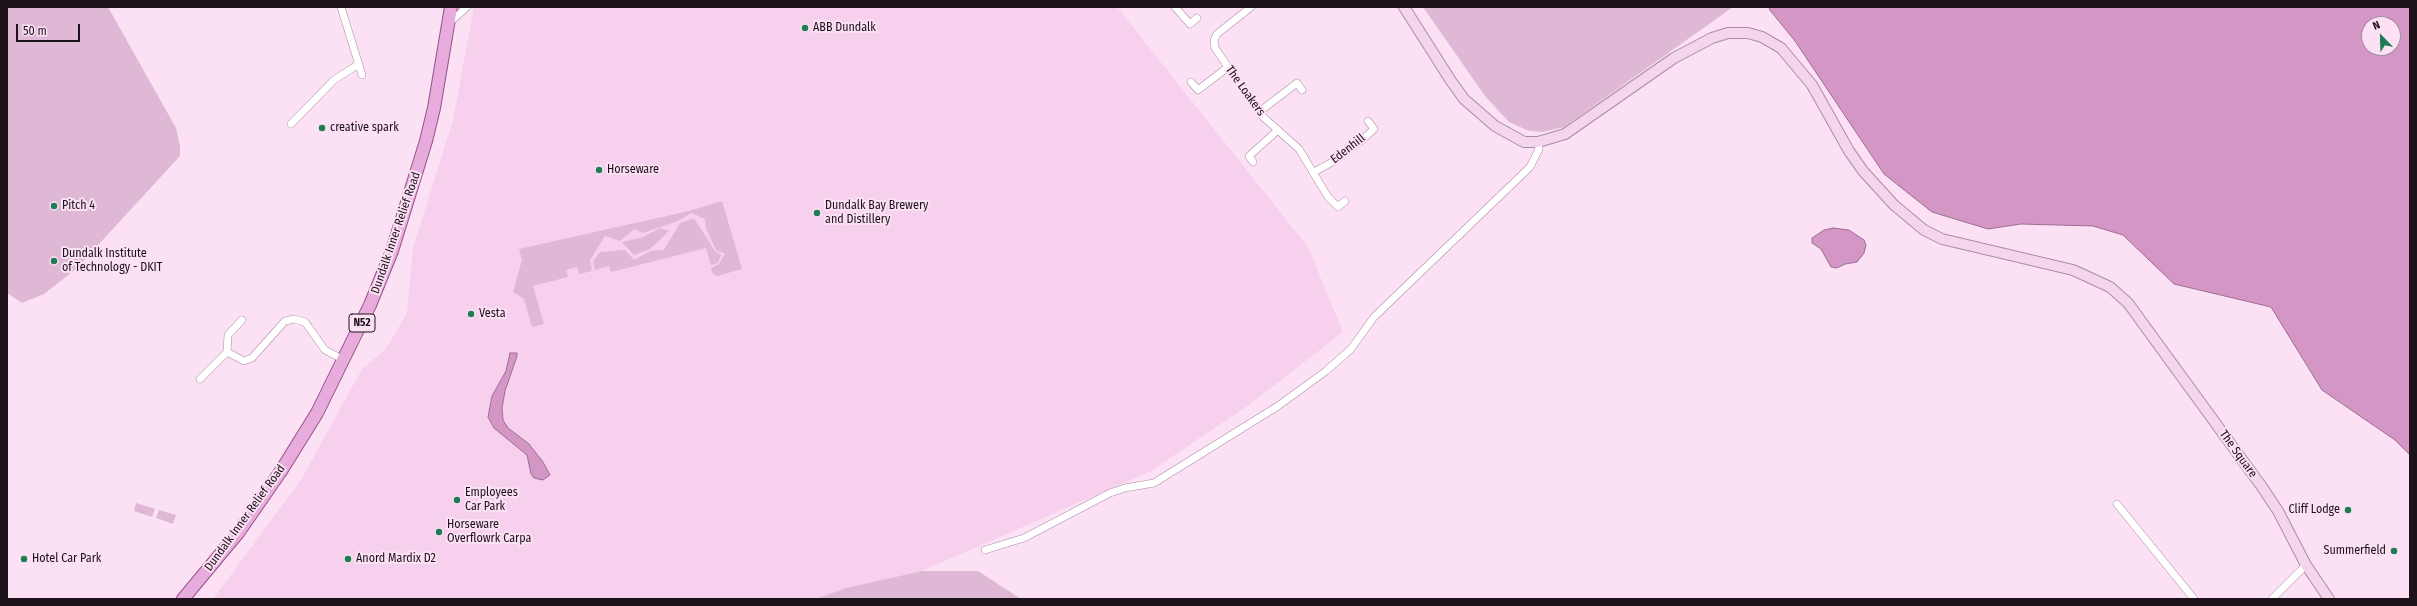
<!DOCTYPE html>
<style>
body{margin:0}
#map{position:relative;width:2417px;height:606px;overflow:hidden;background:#fce1f5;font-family:"Fira Sans Condensed",sans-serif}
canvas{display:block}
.frame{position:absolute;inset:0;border:8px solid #1d121a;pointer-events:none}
.north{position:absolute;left:2361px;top:16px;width:40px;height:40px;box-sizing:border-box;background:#fce1f5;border:1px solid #a38e9d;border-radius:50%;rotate:337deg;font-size:11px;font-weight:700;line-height:16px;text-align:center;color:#1d121a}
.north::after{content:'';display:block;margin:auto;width:14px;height:18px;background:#1f7d53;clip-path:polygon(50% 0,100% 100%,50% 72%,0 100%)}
.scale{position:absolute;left:16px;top:24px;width:64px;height:18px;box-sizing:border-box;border:2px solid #1d121a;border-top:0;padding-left:5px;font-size:12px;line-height:14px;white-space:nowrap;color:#1d121a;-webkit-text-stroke:3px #fce1f5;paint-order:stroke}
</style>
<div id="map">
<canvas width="2417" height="606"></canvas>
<div class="frame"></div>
<div class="north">N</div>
<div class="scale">50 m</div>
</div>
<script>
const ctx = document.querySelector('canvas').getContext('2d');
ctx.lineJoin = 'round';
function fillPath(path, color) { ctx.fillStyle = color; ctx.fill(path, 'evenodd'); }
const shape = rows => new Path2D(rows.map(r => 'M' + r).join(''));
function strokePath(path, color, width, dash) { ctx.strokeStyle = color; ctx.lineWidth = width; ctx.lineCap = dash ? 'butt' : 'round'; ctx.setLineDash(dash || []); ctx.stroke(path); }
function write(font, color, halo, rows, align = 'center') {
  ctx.font = font + ' "Fira Sans Condensed",sans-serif'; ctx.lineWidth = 4; ctx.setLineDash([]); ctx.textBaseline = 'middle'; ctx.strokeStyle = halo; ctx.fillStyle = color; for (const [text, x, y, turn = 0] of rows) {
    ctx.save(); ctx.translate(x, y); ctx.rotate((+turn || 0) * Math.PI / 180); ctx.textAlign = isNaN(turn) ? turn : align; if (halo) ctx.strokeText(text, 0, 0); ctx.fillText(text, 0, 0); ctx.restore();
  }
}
const built = shape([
 [474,7,1117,7,1308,247,1343,332,1253,402,1151,471,922,571,846,588,815,599,213,599,301,480,362,369,386,349,407,313,413,248,453,120]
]);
const green = shape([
 [7,7,108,7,176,128,180,146,180,156,76,269,44,294,22,303,7,293],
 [1423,7,1733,7,1564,127,1543,132,1529,131,1509,122,1485,96],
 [722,201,742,269,717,276,713,274,711,268,719,264,725,254,716,250,706,228,705,219,691,213,678,221,643,233,634,229,620,241,605,236,590,260,592,271,579,274,577,267,566,270,568,277,533,286,544,324,532,327,524,299,513,292,522,260,519,249,689,211],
 [694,218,715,251,721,255,718,263,711,265,706,248,611,272,609,266,595,270,593,261,600,252,625,250,634,260,651,251,664,250,680,223],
 [660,228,669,231,650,249,634,255,622,242,643,237],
 [136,503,155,509,152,517,134,511],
 [159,510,176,515,173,524,156,518],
 [922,571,978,571,1021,599,815,599,846,588]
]);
const water = shape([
 [1771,7,2410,7,2410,455,2395,440,2322,390,2271,307,2174,284,2123,235,2093,226,2021,224,1988,229,1932,212,1884,174,1795,41,1769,9,1771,7],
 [2369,24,2393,24,2393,48,2369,48,2369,24],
 [1833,228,1849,230,1864,240,1866,245,1864,253,1857,262,1845,264,1837,268,1831,267,1821,249,1812,243,1812,238,1824,230,1833,228],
 [510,353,517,353,517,356,505,391,502,408,503,420,508,428,529,444,543,462,550,475,543,480,534,478,531,474,527,455,494,428,488,417,492,396,506,371,510,353]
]);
const minor = shape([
 [341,7,362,75],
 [1175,7,1190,24,1197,18],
 [1251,7,1217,34,1214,40,1215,48,1262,116,1299,149,1328,197,1338,207,1345,201],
 [449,23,467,7],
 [1191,82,1198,90,1228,67],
 [1259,112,1297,83,1302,90],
 [291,124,334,80,359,64],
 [1253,162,1249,156,1278,130],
 [1314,172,1334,161,1362,140,1374,129,1368,121],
 [227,352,244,361,252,358,285,321,294,319,305,322,325,350,344,360],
 [200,379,227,352,228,335,242,320],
 [2117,504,2194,599],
 [985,550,1024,538,1110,493,1125,488,1154,483,1278,406,1326,371,1351,349,1374,317,1530,167,1539,149,1538,142],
 [2272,599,2306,565]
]);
const secondary = shape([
 [1404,7,1451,81,1464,99,1495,126,1524,142,1538,142,1565,134,1674,58,1712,38,1728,33,1748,33,1762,37,1781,48,1812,85,1849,151,1863,171,1894,205,1924,230,1942,239,2073,270,2110,287,2128,303,2262,487,2278,511,2306,565,2329,599]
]);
const primary = shape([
 [183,599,238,533,281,471,317,413,370,305,392,251,426,141,434,108,451,7]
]);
const markers = [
 [805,28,4,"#1f7d53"],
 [322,128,4,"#1f7d53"],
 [599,170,4,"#1f7d53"],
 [54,206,4,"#1f7d53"],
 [817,213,4,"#1f7d53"],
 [54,261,4,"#1f7d53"],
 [471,314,4,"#1f7d53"],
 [457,500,4,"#1f7d53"],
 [2348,510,4,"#1f7d53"],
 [439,532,4,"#1f7d53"],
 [2394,551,4,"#1f7d53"],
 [24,559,4,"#1f7d53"],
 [348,559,4,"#1f7d53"]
];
const shields = [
 [362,323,26]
];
const shieldNames = [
 ["N52",362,323]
];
const poiNames = [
 ["ABB Dundalk",813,28],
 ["creative spark",330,128],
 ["Horseware",607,170],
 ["Pitch 4",62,206],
 ["Dundalk Bay Brewery",825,206],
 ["and Distillery",825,220],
 ["Dundalk Institute",62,254],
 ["of Technology - DKIT",62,268],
 ["Vesta",479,314],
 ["Employees",465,493],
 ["Car Park",465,507],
 ["Cliff Lodge",2340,510,"right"],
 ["Horseware",447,525],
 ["Overflowrk Carpa",447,539],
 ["Summerfield",2386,551,"right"],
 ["Hotel Car Park",32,559],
 ["Anord Mardix D2",356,559]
];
const streetNames = [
 ["The Loakers",1245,91,54],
 ["Edenhill",1348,149,-38],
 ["Dundalk Inner Relief Road",396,233,-71],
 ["The Square",2238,454,54],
 ["Dundalk Inner Relief Road",245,518,-54]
];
fillPath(built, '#f7d0ed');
fillPath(green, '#dfb8d5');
fillPath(water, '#d396c5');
strokePath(water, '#9c6e92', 1);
strokePath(minor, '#aa8ca3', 8);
strokePath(secondary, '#aa8ca3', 12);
strokePath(primary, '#965288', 14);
strokePath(minor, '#fff', 7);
strokePath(secondary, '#f3d6ed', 10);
strokePath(primary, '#e7acdc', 12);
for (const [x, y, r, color] of markers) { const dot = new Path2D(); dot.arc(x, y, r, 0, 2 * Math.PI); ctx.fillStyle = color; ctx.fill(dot); strokePath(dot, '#fce1f5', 1.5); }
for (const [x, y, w] of shields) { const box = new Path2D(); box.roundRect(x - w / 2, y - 9, w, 18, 3); ctx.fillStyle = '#fce1f5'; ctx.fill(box); strokePath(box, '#1d121a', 1); }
write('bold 11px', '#1d121a', null, shieldNames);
write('12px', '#1d121a', '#fce1f5', poiNames, 'left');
write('12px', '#1d121a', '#fce1f5', streetNames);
</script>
